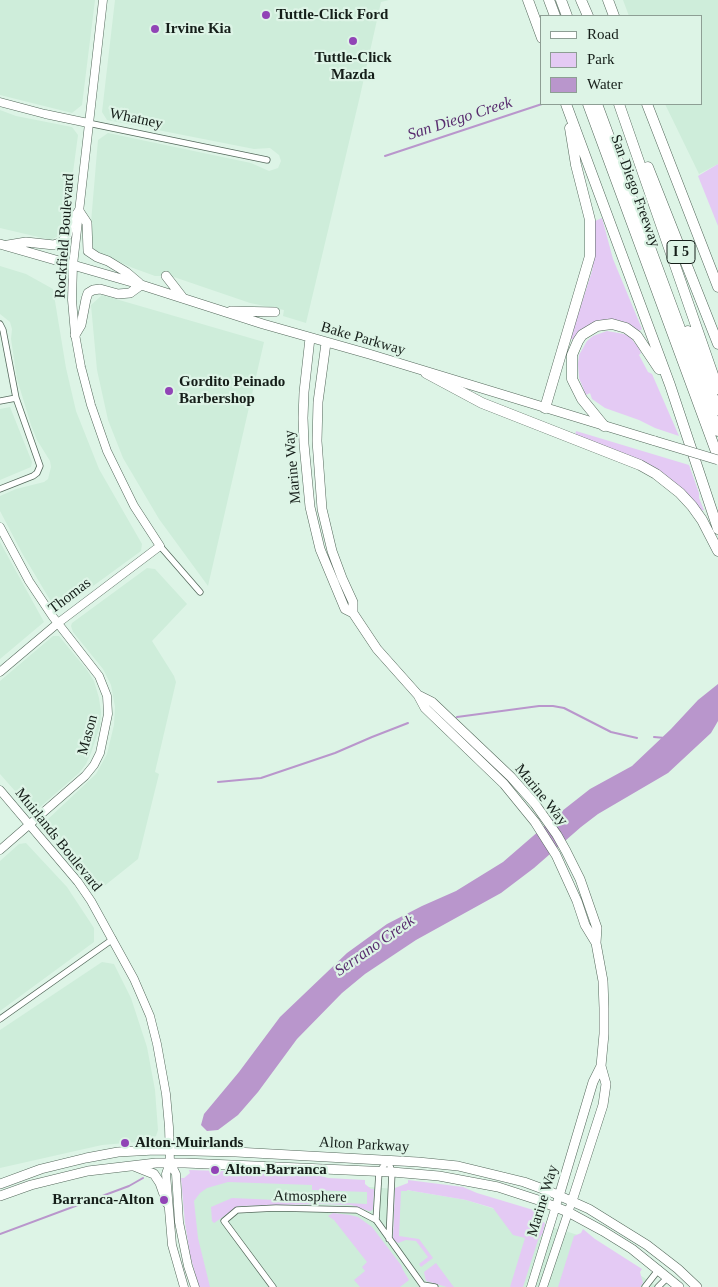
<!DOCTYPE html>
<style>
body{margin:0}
#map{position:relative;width:718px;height:1287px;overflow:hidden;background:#ddf4e6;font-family:Georgia,serif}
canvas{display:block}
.legend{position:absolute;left:540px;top:15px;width:162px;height:90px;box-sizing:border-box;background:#ddf4e6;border:1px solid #8d9e94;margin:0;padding:6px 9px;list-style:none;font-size:15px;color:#151e19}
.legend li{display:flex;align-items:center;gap:10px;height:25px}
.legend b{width:25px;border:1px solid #8d9e94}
</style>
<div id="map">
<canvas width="718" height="1287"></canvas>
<ul class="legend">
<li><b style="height:6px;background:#fff"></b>Road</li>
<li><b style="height:14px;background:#e4caf4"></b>Park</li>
<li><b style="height:14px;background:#b996cc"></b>Water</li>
</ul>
</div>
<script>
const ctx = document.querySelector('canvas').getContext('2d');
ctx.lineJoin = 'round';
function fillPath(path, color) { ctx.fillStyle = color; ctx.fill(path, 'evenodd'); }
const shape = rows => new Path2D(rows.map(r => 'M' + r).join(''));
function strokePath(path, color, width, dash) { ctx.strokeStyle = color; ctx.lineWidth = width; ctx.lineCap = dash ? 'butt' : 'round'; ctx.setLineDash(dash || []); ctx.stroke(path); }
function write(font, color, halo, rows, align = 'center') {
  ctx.font = font + ' Georgia,serif'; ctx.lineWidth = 4.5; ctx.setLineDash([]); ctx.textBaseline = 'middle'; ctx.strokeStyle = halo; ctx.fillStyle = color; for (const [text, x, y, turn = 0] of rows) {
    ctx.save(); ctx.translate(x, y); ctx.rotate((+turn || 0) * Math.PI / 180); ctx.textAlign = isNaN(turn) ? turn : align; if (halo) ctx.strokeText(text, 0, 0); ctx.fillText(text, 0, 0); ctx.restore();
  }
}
const built = shape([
 [0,0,95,0,82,105,72,113,0,95],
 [115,0,389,0,381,2,360,96,306,323,283,316,284,310,250,303,171,276,155,276,133,268,101,254,89,246,98,140,108,133,251,163,269,171,278,168,281,161,279,155,270,148,254,149,107,120,102,112],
 [623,0,718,0,718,164,699,174,665,104,702,104,702,16,629,16],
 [0,110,16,116,72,127,78,135,65,232,51,240,0,228],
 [0,266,26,274,53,289,66,368,76,411,99,469,142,544,141,551,63,608,53,605,22,553,0,511,0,496,16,489,44,482,48,479,51,467,50,461,37,440,31,425,17,379,11,339,12,329,10,322,0,314],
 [102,295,264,342,208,586,159,519,123,458,108,420,97,370,91,305],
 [10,407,32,462,31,467,0,480,0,409],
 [0,542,44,622,0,659],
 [147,568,155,569,187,604,152,641,174,676,176,682,155,772,159,774,138,859,98,891,55,835,47,820,96,774,107,754,114,725,115,707,111,685,103,669,73,632,71,626,72,623],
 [53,636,59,636,87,670,94,681,99,698,101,712,100,726,91,753,86,764,79,773,39,808,30,808,0,774,0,681],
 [26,843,67,887,94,928,94,942,0,1011,0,861,19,844],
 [102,962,114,964,131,998,147,1047,155,1090,158,1130,156,1136,149,1141,102,1145,0,1168,0,1030],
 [222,1175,407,1190,466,1200,581,1236,658,1287,207,1287,198,1255,192,1197]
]);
const green = shape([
 [718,164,718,226,698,176],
 [602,218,613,259,642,329,639,331,627,323,617,320,575,340,570,339,592,271,595,251,595,221],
 [607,331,624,334,630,337,638,347,641,353,639,355,648,372,652,374,679,436,655,428,639,420,605,408,592,399,590,393,586,395,579,378,578,364,579,355,587,341,593,336],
 [576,431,689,465,699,493,699,498,704,510,701,511,684,490,658,470,575,436],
 [189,1170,314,1174,328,1178,365,1180,365,1184,371,1189,374,1189,373,1209,371,1211,369,1211,351,1205,321,1204,239,1206,214,1223,212,1221,211,1207,232,1198,367,1204,367,1192,312,1190,312,1185,228,1182,207,1188,200,1193,194,1201,198,1238,210,1287,199,1287,190,1255,185,1223,181,1178,184,1178,190,1173],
 [408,1180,463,1187,477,1193,540,1212,540,1215,543,1222,545,1223,543,1233,538,1240,523,1287,510,1287,525,1238,513,1235,493,1208,466,1200,407,1190,407,1191,401,1191,399,1236,419,1239,433,1258,421,1267,419,1264,428,1257,416,1241,406,1240,398,1243,393,1239,395,1188,408,1183],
 [333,1213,350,1215,358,1217,372,1227,401,1265,403,1270,409,1280,400,1287,360,1287,354,1280,365,1271,362,1267,367,1262,334,1220,328,1216],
 [583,1229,595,1239,642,1269,640,1272,643,1283,640,1287,558,1287,574,1236,581,1233],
 [436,1263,453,1286,454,1287,447,1287,426,1281,424,1272]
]);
const water = shape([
 [718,684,718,721,711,733,668,773,598,814,581,827,534,868,501,893,416,940,365,974,342,993,297,1039,258,1092,238,1115,218,1130,207,1131,201,1125,204,1114,239,1072,280,1017,347,953,387,924,422,906,456,891,503,862,562,811,590,789,632,766,671,729,698,700]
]);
const stream = shape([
 [385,156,542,104],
 [457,717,539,706,553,706,564,708,611,732,637,738],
 [654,737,665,738],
 [218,782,261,778,335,753,372,737,408,723],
 [0,1234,129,1186,143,1178]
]);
const street = shape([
 [88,123,267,160],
 [0,324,3,330,16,398,40,466,37,473,33,476,0,489],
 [0,401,16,398],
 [160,546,200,592],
 [0,1019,113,939],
 [388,1160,392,1172,389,1239],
 [376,1220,379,1172,388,1160],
 [423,1285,435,1287],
 [273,1287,224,1221,237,1210,276,1208,357,1210,376,1220,424,1287],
 [645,1287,659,1269],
 [658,1287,668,1277]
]);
const secondary = shape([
 [0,102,45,114,88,123],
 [0,527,29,581,53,617,99,676,107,696,108,714,100,753,94,765,85,776,0,850],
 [0,672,58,623,160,546,134,506,107,451,91,405,81,367,75,334,72,300,73,265,103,0],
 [0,790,78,882,91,901,134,979,150,1016,157,1044,166,1094,169,1127,170,1162,166,1174,172,1245,184,1287],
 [170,1162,176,1174,179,1222,188,1266,195,1287],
 [531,1287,559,1196],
 [543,1287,572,1201]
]);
const primary = shape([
 [0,244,132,282,263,324,369,354,655,441],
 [8,245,26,242,54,245,62,242,67,236,71,222,79,211,87,223,88,251,97,257,108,261,126,272,139,283],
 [166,276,183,298],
 [231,311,275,312],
 [75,335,81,325,86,299,88,293,93,290,100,289,118,294,130,293,141,285],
 [310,338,304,392,303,418,304,444,310,507,320,549,345,609,353,613],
 [326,343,318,402,317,441,322,509,332,551,342,578,353,602,353,613,377,649,418,695,425,708,504,784,535,822,556,855,577,901,585,925,596,943],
 [418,695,432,702,511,777,535,804,557,835,566,851,580,879,597,928,596,943,603,981,604,1008,604,1034,601,1066,593,1082,559,1196],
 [134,1166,154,1174,160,1183,167,1203],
 [0,1184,41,1169,86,1158,118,1152,155,1150,236,1152,418,1162,458,1166,524,1182,551,1192,589,1209,647,1245,678,1269,697,1287],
 [0,1196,31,1185,88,1171,156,1163,185,1163,392,1172,439,1176,498,1187,538,1200,568,1212,603,1231,632,1249,679,1287],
 [572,1201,603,1105,606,1084,601,1066]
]);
const highway = shape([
 [528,0,542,38],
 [549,0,555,16],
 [561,0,567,16],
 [581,0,588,16],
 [608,0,614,16],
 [566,104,670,385,718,529],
 [588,104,718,457],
 [597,104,718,431],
 [619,104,718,389],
 [647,104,718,287],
 [648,167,718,344],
 [688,331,718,410],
 [426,373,482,403,640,465,656,474,680,493,692,506,702,520,718,551],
 [545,408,590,256,590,220,576,165,570,128],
 [604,426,582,399,572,379,572,355,578,341,582,335,597,326,604,325,612,324,626,328,637,336,659,369]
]);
const primaryBridge = shape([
 [655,441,718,460]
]);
const markers = [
 [266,15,5,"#9144b6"],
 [155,29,5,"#9144b6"],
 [353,41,5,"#9144b6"],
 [169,391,5,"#9144b6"],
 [125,1143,5,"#9144b6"],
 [215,1170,5,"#9144b6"],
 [164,1200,5,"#9144b6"]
];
const shields = [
 [681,252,28]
];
const shieldNames = [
 ["I 5",681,252]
];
const poiNames = [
 ["Tuttle-Click Ford",276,15],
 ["Irvine Kia",165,29],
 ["Tuttle-Click",353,58,"center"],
 ["Mazda",353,75,"center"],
 ["Gordito Peinado",179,382],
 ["Barbershop",179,399],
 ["Alton-Muirlands",135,1143],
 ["Alton-Barranca",225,1170],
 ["Barranca-Alton",154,1200,"right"]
];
const streetNames = [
 ["Whatney",136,119,12],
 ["San Diego Freeway",635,191,70],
 ["Rockfield Boulevard",65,236,-86],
 ["Bake Parkway",363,339,16],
 ["Marine Way",293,467,-95],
 ["Thomas",70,596,-37],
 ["Mason",88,735,-75],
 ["Marine Way",541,795,51],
 ["Muirlands Boulevard",58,840,51],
 ["Alton Parkway",364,1145,3],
 ["Atmosphere",310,1197,1],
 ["Marine Way",543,1201,-73]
];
const waterNames = [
 ["San Diego Creek",460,119,-18],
 ["Serrano Creek",375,946,-35]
];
fillPath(built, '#ceedda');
fillPath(green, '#e4caf4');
fillPath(water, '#b996cc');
strokePath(stream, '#b996cc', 2);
strokePath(street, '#55695c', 7);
strokePath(secondary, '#55695c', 9);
strokePath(primary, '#55695c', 10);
strokePath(highway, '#55695c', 11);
strokePath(street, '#fff', 5.5);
strokePath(secondary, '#fff', 8);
strokePath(primary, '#fff', 9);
strokePath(highway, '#fff', 10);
strokePath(primaryBridge, '#55695c', 10, []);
strokePath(primaryBridge, '#fff', 9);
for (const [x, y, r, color] of markers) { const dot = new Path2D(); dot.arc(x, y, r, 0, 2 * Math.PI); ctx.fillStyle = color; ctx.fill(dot); strokePath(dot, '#ddf4e6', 2); }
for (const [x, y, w] of shields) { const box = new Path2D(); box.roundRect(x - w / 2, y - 11.5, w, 23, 4); ctx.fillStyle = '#ddf4e6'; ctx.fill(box); strokePath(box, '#151e19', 1); }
write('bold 14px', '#151e19', null, shieldNames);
write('bold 15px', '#151e19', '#ddf4e6', poiNames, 'left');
write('15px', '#151e19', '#ddf4e6', streetNames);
write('italic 16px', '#592d6f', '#ddf4e6', waterNames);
</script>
